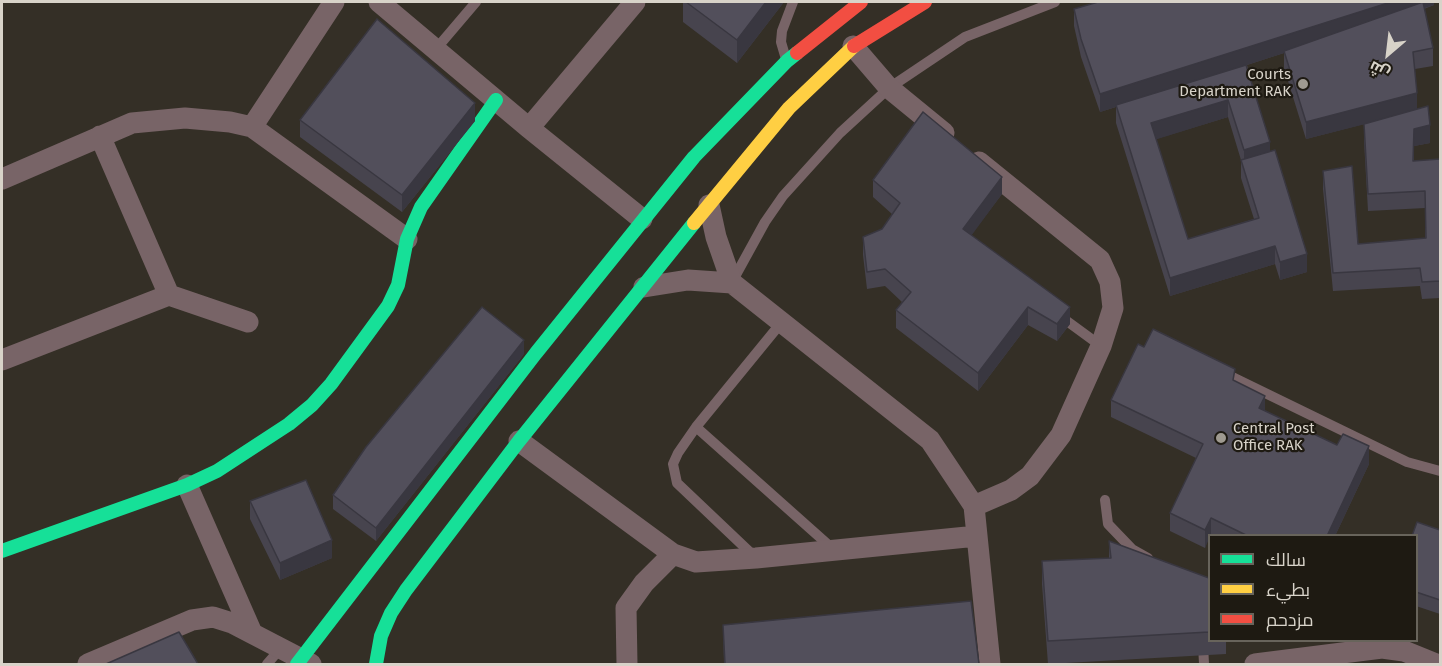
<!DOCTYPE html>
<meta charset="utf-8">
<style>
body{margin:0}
#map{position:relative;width:1442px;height:666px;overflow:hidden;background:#342f26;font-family:"Fira Sans",Cairo,sans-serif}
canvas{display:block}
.frame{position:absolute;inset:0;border:3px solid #d8d3c9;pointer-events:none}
.legend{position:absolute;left:1208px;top:534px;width:210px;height:108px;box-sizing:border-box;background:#1e1a12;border:2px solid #68645b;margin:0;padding:8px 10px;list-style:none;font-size:18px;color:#d8d3c9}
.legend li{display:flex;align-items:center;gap:12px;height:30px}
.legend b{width:30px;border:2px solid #68645b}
.north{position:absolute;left:1358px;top:24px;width:60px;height:60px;-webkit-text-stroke:4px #1e1a12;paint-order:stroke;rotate:208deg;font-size:16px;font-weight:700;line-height:24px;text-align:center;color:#d8d3c9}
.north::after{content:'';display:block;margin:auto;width:21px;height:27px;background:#d8d3c9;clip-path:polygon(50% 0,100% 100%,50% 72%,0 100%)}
</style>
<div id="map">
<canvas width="1442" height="666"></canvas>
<div class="frame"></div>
<ul class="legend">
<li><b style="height:8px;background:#16e098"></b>سالك</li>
<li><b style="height:8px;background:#ffcf43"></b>بطيء</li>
<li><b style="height:8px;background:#f24e42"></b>مزدحم</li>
</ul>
<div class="north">ش</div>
</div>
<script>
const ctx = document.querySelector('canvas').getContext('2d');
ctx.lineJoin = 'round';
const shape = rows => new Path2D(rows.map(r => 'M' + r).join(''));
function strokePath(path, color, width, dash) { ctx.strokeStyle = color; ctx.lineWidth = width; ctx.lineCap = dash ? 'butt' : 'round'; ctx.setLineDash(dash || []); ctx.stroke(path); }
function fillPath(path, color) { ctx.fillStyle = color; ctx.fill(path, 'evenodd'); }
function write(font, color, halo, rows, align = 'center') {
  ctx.font = font + ' "Fira Sans",sans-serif'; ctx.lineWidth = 4.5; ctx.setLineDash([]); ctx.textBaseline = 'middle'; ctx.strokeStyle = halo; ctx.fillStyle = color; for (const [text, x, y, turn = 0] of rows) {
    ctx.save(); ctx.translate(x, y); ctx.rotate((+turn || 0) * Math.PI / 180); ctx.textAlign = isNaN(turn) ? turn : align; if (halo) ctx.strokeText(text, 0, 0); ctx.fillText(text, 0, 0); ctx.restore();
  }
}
const lane = shape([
 [436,49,476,2],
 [786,59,781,42,782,31,793,2],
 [732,282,765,222,783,196,840,133,889,88,965,37,1055,2],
 [1060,316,1101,346],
 [1222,372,1407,462,1440,471],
 [696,427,833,549],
 [1105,500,1108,524,1132,549,1148,558],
 [756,558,677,483,673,464,678,453,696,427,781,323],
 [1203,644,1204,664],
 [267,664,281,648]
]);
const street = shape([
 [379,2,529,128,642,219],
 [853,46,889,88,944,133],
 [252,127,334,2],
 [529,128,635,2],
 [100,136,169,295],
 [2,179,132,123,185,118,230,122,252,127,407,239],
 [709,205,716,237,732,283,930,440,974,506,990,664],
 [644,287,688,280,732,283],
 [2,360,169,295,248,322],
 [519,441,673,554,696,562,756,558,977,536],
 [187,485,252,633],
 [974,506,1011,490,1030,476,1061,435,1101,346,1113,308,1110,282,1100,260,979,162],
 [88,664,192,620,213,617,232,623,311,664],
 [627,664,626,608,644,583,673,554],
 [1255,664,1382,648,1404,651,1436,664]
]);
const fast = shape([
 [2,551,187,485,217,471,289,424,312,405,331,384,388,306,398,285,407,239,421,207,496,100],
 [297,664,536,353,694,157,787,61,797,53],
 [376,664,381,636,391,613,406,590,519,441,694,223]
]);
const slow = shape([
 [694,223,789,108,854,46]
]);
const jam = shape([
 [854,46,925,2],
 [797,53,861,2]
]);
const wall = shape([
 [683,2,784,2,737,63,683,22],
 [1434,2,1434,5,1424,9,1433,48,1433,66,1415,69,1417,109,1430,143,1414,146,1414,161,1440,159,1440,298,1422,299,1420,286,1333,291,1323,189,1323,171,1358,244,1425,238,1425,208,1368,211,1364,141,1364,124,1306,139,1284,68,1284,53,1247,65,1270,151,1307,272,1280,280,1275,264,1170,296,1116,123,1116,107,1100,112,1081,57,1074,26,1074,9],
 [1228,117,1241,160,1241,178,1254,219,1188,239,1156,139],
 [300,120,475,121,402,212,300,137],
 [873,180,1002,194,971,235,1070,324,1057,341,1028,325,978,391,896,328,896,310,902,302,885,286,867,289,863,255,863,237,882,229,892,214,873,197],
 [1144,347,1235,381,1265,411,1369,464,1335,536,1209,536,1205,548,1170,531,1170,513,1196,458,1111,417,1111,400],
 [524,354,376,541,333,509,333,495],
 [250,501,332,558,280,580,250,519],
 [1440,530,1440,614,1416,606,1416,536],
 [1109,541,1209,578,1209,640,1226,640,1226,654,1048,664,1042,584,1042,561,1109,558],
 [723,625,979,664,724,664]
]);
const shadedWall = shape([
 [766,2,784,2,737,63,737,40],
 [1391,2,1434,2,1434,5,1285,53,1284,51,1284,53,1100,112,1100,94],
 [1417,93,1417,111,1306,139,1306,122],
 [1228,100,1228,117,1151,141,1151,123],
 [475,103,475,121,402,212,402,195],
 [1430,125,1430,143,1414,146,1414,129],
 [1270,142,1270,159,1244,167,1244,150],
 [1002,177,1002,194,963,247,963,229],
 [1275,246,1275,264,1170,296,1170,278],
 [1307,254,1307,272,1280,280,1280,262],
 [1028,307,1028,325,978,391,978,373],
 [1070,307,1070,324,1057,341,1057,324],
 [524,340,524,354,376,541,376,528],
 [1265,396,1265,413,1259,408],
 [1369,446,1369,464,1335,536,1327,536],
 [1211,518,1211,535,1209,536,1209,539,1205,548,1205,530],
 [332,540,332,558,280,580,280,563]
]);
const building = shape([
 [686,2,766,2,737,40,686,2],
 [1098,2,1391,2,1100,94,1081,39,1074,9,1098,2],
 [1423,2,1433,48,1413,52,1417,93,1306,122,1284,51,1423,2],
 [377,19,475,103,402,195,300,120,377,19],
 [1246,65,1270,142,1244,150,1228,100,1151,123,1188,239,1259,218,1241,160,1275,150,1307,254,1280,262,1275,246,1170,278,1116,105,1246,65],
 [1428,106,1430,125,1414,129,1413,161,1440,159,1440,281,1422,282,1420,268,1333,273,1323,171,1352,166,1358,244,1426,238,1425,191,1368,194,1364,124,1428,106],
 [923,112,1002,177,963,229,1070,307,1057,324,1028,307,978,373,896,310,911,292,885,269,867,272,863,237,882,229,900,203,873,180,923,112],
 [482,307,524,340,376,528,333,495,366,447,482,307],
 [1153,329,1235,369,1233,380,1265,396,1259,408,1337,445,1343,434,1369,446,1327,536,1248,536,1211,518,1205,530,1170,513,1203,444,1111,400,1138,344,1144,347,1153,329],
 [306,480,332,540,280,563,250,501,306,480],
 [1417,522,1440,530,1440,600,1416,592,1416,536,1412,536,1417,522],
 [1109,541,1209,578,1209,632,1048,641,1042,561,1111,558,1109,541],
 [971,601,979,664,725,664,723,625,971,601],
 [179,632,198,664,106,664,179,632]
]);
const markers = [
 [1303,84,6,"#9f9a90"],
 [1221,438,6,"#9f9a90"]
];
const poiNames = [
 ["Courts",1291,75],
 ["Department RAK",1291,92],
 ["Central Post",1233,429,"left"],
 ["Office RAK",1233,446,"left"]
];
strokePath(lane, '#786467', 10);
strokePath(street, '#786467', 21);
strokePath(fast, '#16e098', 14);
strokePath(slow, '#ffcf43', 14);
strokePath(jam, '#f24e42', 14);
fillPath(wall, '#47444e');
fillPath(shadedWall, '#393740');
fillPath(building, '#524f5b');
strokePath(building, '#393740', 1.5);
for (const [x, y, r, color] of markers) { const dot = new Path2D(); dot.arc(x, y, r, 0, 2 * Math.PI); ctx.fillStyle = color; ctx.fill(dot); strokePath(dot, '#1e1a12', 2); }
write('15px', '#d8d3c9', '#1e1a12', poiNames, 'right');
</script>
